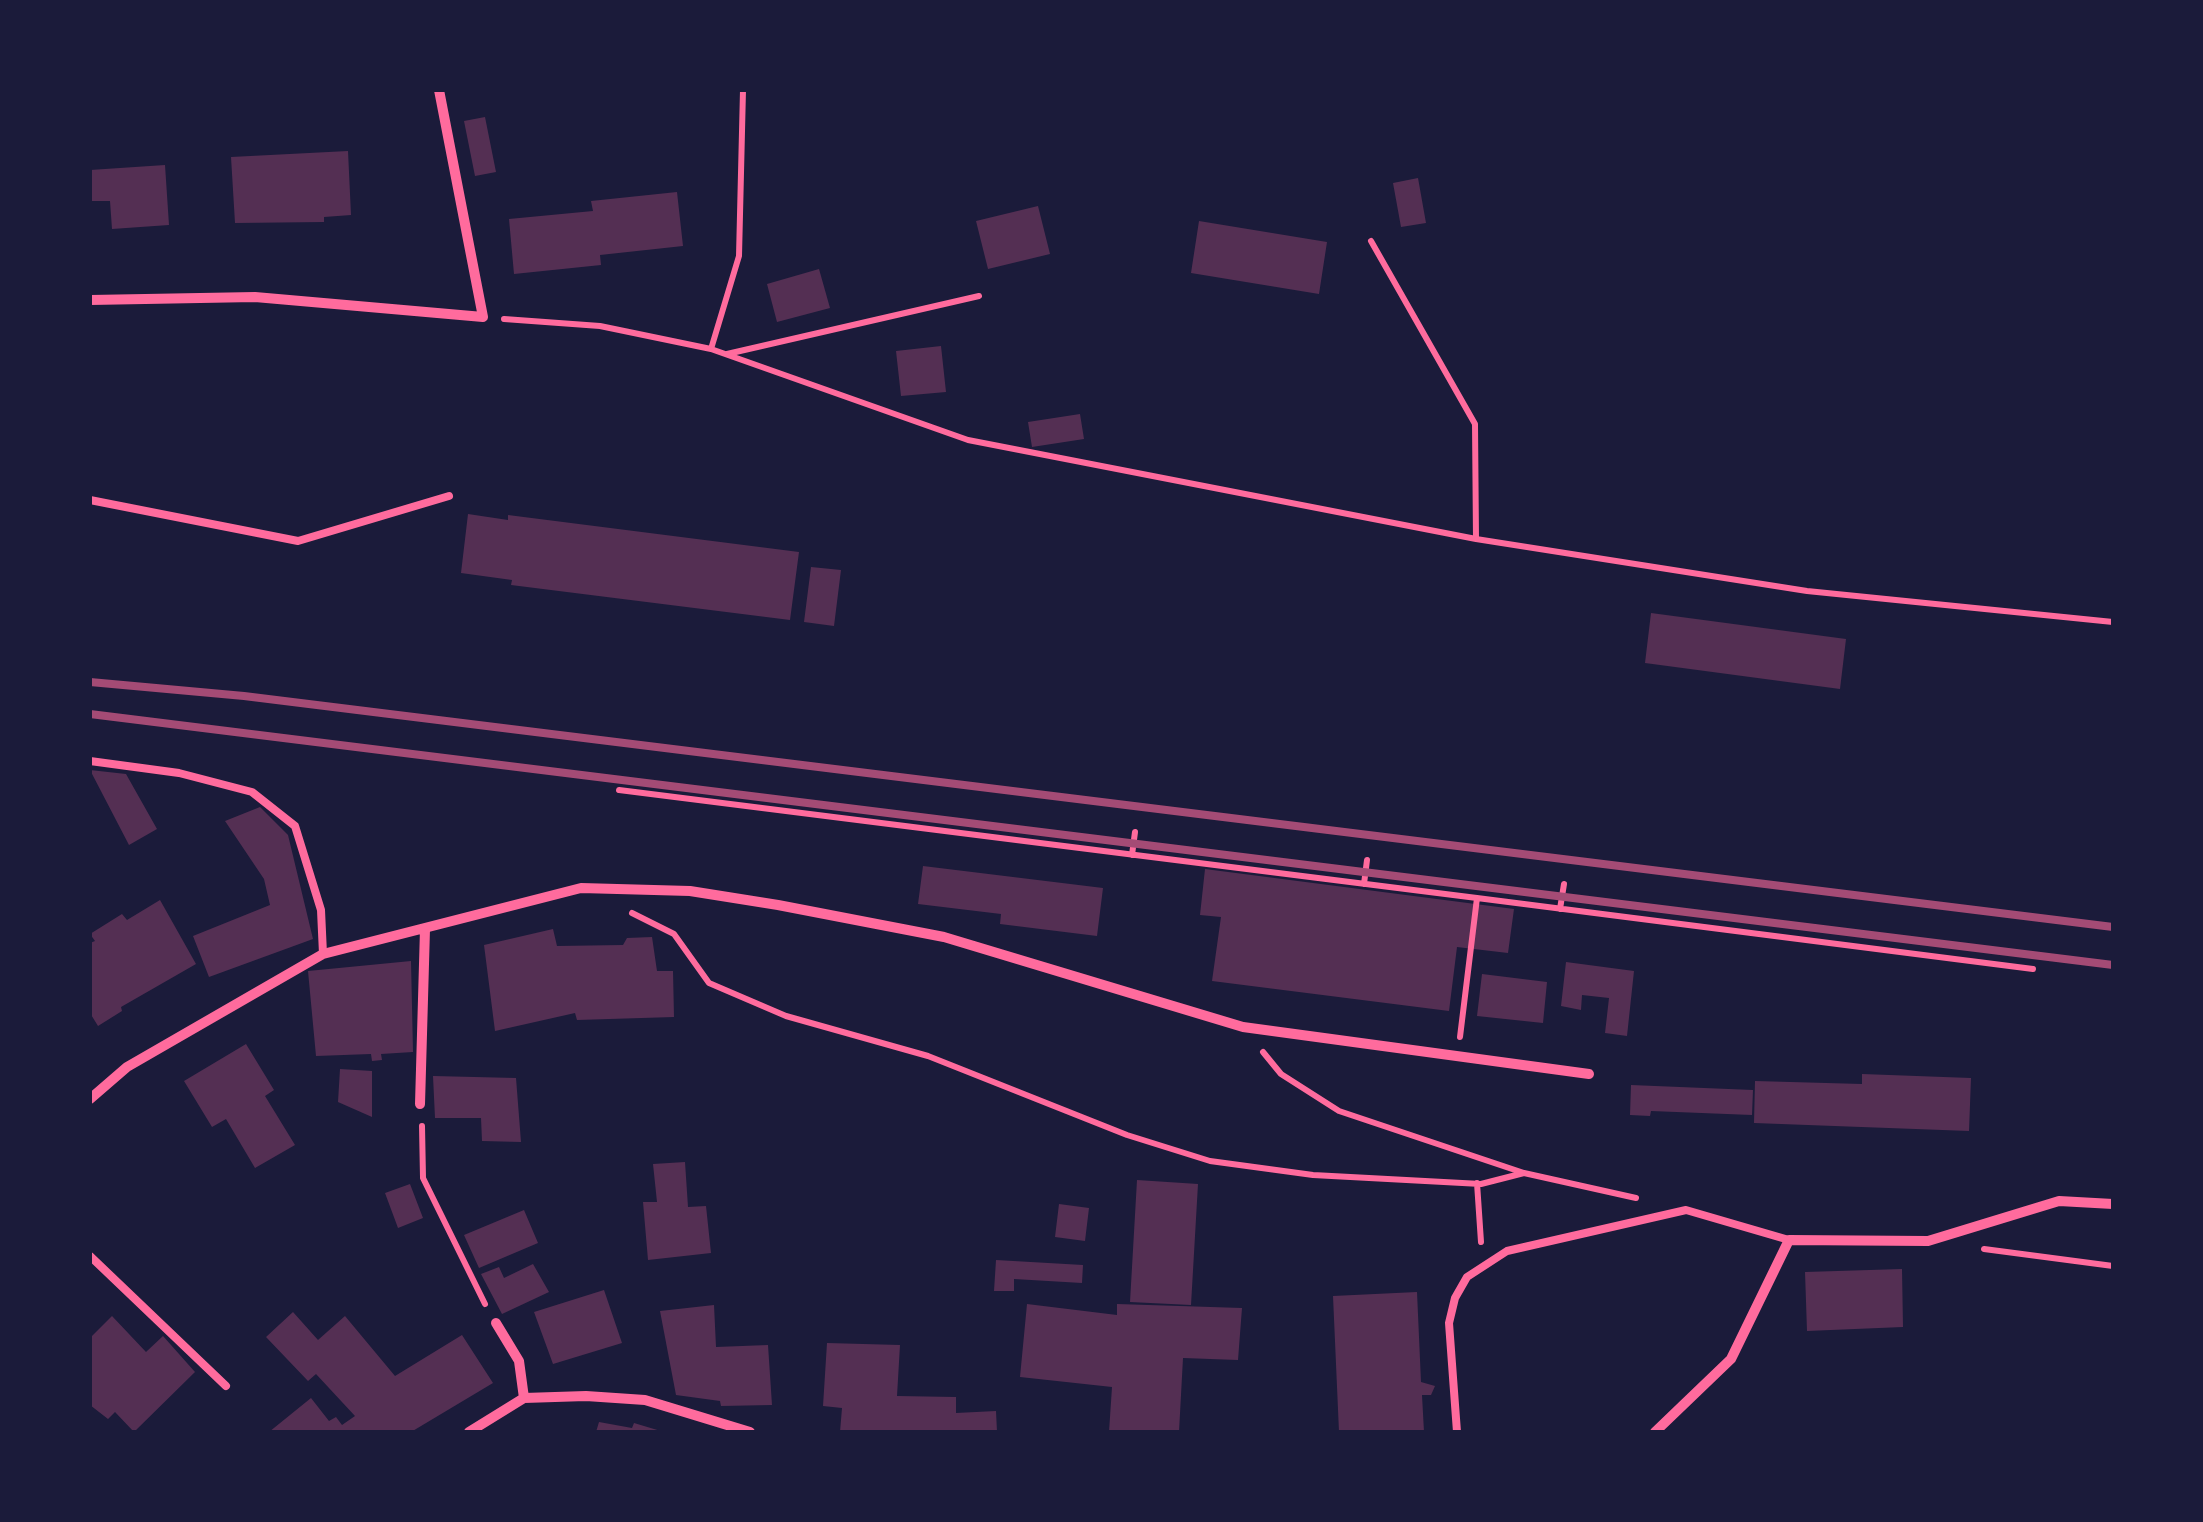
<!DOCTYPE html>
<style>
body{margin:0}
#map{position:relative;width:2203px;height:1522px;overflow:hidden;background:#1b1b3a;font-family:Barlow,sans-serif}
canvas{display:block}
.frame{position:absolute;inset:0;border:92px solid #1b1b3a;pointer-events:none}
</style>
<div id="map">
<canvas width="2203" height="1522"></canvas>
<div class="frame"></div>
</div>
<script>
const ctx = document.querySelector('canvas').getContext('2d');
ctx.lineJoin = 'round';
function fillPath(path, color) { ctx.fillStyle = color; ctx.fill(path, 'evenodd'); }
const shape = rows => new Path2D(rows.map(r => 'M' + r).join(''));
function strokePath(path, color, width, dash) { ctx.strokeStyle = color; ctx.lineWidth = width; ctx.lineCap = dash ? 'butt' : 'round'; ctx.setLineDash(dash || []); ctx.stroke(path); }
const building = shape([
 [485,117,496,172,475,176,464,121],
 [348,151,351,215,324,217,324,222,235,223,231,157],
 [165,165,169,225,112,229,110,201,92,201,90,170],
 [1418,178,1426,223,1401,227,1393,183],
 [677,192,683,246,600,255,601,265,514,274,509,219,593,211,591,201],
 [1038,206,1050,254,988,269,976,221],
 [1199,221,1327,242,1319,294,1191,273],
 [819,269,830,308,777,322,767,284],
 [941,346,946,392,901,396,896,351],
 [1080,414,1084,439,1032,447,1028,422],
 [468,514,508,520,508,515,799,552,790,620,511,585,512,580,461,573],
 [811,567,841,570,834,626,804,622],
 [1651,613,1846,639,1840,689,1645,663],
 [90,770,126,774,157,829,129,845],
 [260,807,288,835,313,939,209,977,193,936,270,905,264,879,225,821],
 [923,866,1103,888,1097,936,1000,924,1001,914,918,904],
 [1205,869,1514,909,1508,953,1457,947,1449,1011,1212,981,1221,917,1200,915],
 [160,900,196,964,121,1007,122,1011,98,1026,90,1013,90,943,95,941,90,934,122,914,127,920],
 [553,929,557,946,623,945,627,938,652,937,657,971,673,971,674,1017,577,1020,575,1013,495,1031,484,945],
 [411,961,413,1052,381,1054,382,1060,372,1061,371,1054,316,1056,308,971],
 [1566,962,1634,971,1627,1036,1605,1033,1609,998,1582,995,1581,1010,1561,1006],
 [1482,974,1547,982,1543,1023,1477,1016],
 [246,1044,274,1090,265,1096,295,1145,255,1168,226,1119,212,1127,184,1081],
 [340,1069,372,1071,372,1117,338,1102],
 [1862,1074,1971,1078,1969,1131,1754,1123,1755,1081,1862,1084],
 [433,1076,516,1078,521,1142,482,1141,481,1118,435,1118],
 [1631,1085,1753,1090,1752,1115,1651,1111,1650,1116,1630,1115],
 [685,1162,688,1207,706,1206,711,1253,648,1260,643,1202,657,1202,653,1164],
 [1137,1180,1198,1184,1191,1305,1130,1302],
 [410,1184,423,1218,398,1228,385,1193],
 [1059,1204,1089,1208,1085,1241,1055,1237],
 [524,1210,538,1243,479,1268,464,1235],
 [996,1260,1083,1265,1082,1283,1014,1279,1014,1291,994,1291],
 [533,1264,549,1292,502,1314,481,1274,499,1267,504,1278],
 [1902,1269,1903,1327,1807,1331,1805,1272],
 [604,1290,622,1343,553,1364,534,1312],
 [1417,1292,1421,1382,1435,1386,1431,1395,1422,1395,1424,1432,1339,1432,1333,1296],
 [1027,1304,1117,1315,1117,1304,1242,1308,1238,1360,1183,1358,1179,1432,1109,1432,1112,1387,1020,1377],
 [714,1305,716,1347,768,1345,772,1405,721,1406,720,1401,676,1395,660,1311],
 [293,1312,318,1340,345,1316,395,1376,462,1335,493,1383,411,1432,269,1432,311,1398,329,1421,336,1417,342,1425,355,1416,316,1374,308,1381,266,1337],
 [112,1316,146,1352,163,1336,195,1372,134,1432,115,1412,108,1419,90,1405,90,1338],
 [827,1343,900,1345,897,1396,956,1397,956,1413,996,1411,997,1432,840,1432,842,1408,823,1406],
 [599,1422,632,1428,634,1423,664,1432,596,1432]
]);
const path = shape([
 [504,319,600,326,711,349,968,440,1476,539,1475,424,1371,241],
 [711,349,739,256,743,90],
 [727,354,979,296],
 [1476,539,1807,591,2113,622],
 [619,790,1477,898],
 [1132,855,1135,832],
 [1364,884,1367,860],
 [1560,909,1564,884],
 [632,913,674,934,709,983,786,1016,928,1056,1127,1135,1210,1161,1313,1175,1481,1184,1524,1173],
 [1460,1037,1477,898,2033,969],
 [1263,1052,1281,1074,1339,1111,1524,1173,1636,1198],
 [422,1126,423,1178,485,1304],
 [1477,1183,1481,1242],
 [1984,1249,2113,1266]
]);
const service = shape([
 [90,500,298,541,449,496],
 [90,761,179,773,252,792,295,826,321,910,323,954],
 [90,1256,226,1386],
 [1457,1432,1449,1323,1455,1298,1467,1277,1507,1251,1686,1210,1789,1240]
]);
const minor = shape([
 [90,300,255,297,483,317,439,90],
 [90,1099,127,1067,323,954,581,888,690,891,778,905,944,937,1243,1027,1589,1074],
 [420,1104,425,929],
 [496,1323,519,1361,524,1398],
 [469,1432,524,1398,586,1396,645,1400,750,1432],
 [1655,1432,1731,1359,1789,1240,1928,1241,2059,1201,2113,1204]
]);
const rail = shape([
 [90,682,244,696,2113,927],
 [90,714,2113,965]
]);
fillPath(building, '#542f53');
strokePath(path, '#ff6b9d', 6);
strokePath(service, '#ff6b9d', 8);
strokePath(minor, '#ff6b9d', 10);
strokePath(rail, '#a44b75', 8);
</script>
